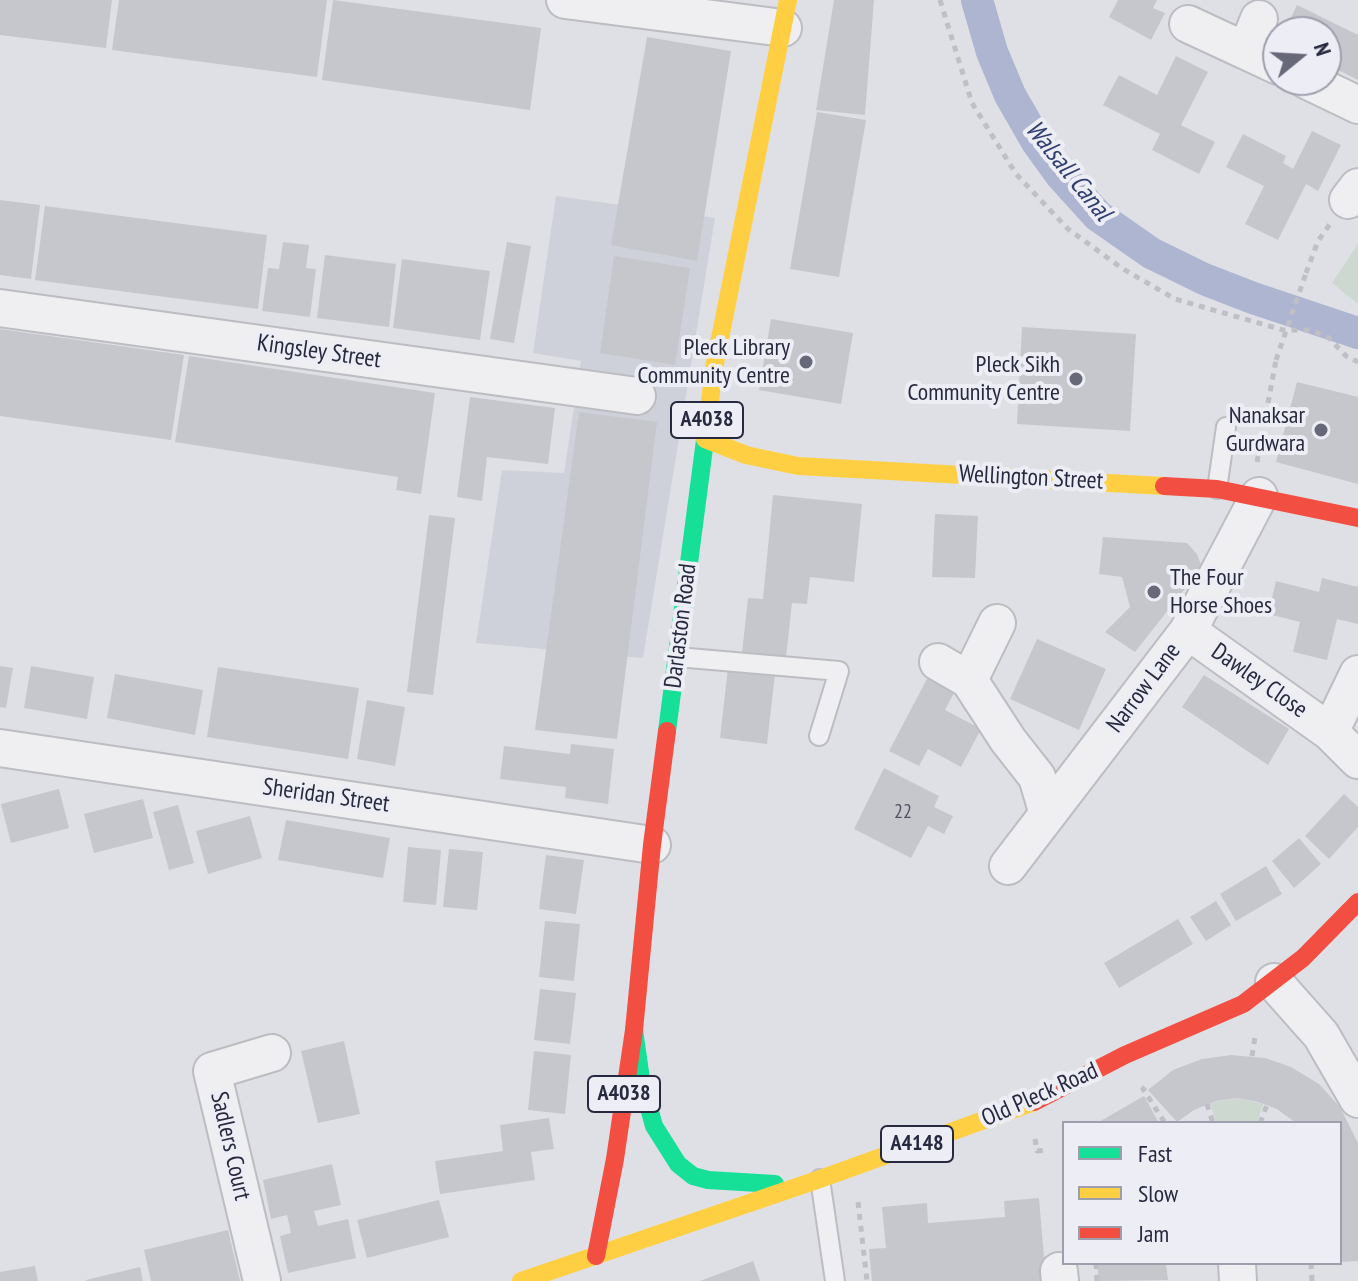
<!DOCTYPE html>
<style>
body{margin:0}
#map{position:relative;width:1358px;height:1281px;overflow:hidden;background:#dfe0e5;font-family:"PT Sans Narrow",sans-serif}
canvas{display:block}
.legend{position:absolute;left:1062px;top:1121px;width:280px;height:144px;box-sizing:border-box;background:#edeef5;border:2px solid #9e9fac;margin:0;padding:10px 14px;list-style:none;font-size:24px;color:#27293e}
.legend li{display:flex;align-items:center;gap:16px;height:40px}
.legend b{width:40px;border:2px solid #9e9fac}
.north{position:absolute;left:1262px;top:16px;width:80px;height:80px;box-sizing:border-box;background:#edeef5;border:2px solid #9e9fac;border-radius:50%;rotate:72deg;font-size:22px;font-weight:700;line-height:32px;text-align:center;color:#27293e}
.north::after{content:'';display:block;margin:auto;width:28px;height:36px;background:#676978;clip-path:polygon(50% 0,100% 100%,50% 72%,0 100%)}
</style>
<div id="map">
<canvas width="1358" height="1281"></canvas>
<ul class="legend">
<li><b style="height:10px;background:#16e098"></b>Fast</li>
<li><b style="height:10px;background:#ffcf43"></b>Slow</li>
<li><b style="height:10px;background:#f24e42"></b>Jam</li>
</ul>
<div class="north">N</div>
</div>
<script>
const ctx = document.querySelector('canvas').getContext('2d');
ctx.lineJoin = 'round';
function fillPath(path, color) { ctx.fillStyle = color; ctx.fill(path, 'evenodd'); }
const shape = rows => new Path2D(rows.map(r => 'M' + r).join(''));
function strokePath(path, color, width, dash) { ctx.strokeStyle = color; ctx.lineWidth = width; ctx.lineCap = dash ? 'butt' : 'round'; ctx.setLineDash(dash || []); ctx.stroke(path); }
function write(font, color, halo, rows, align = 'center') {
  ctx.font = font + ' "PT Sans Narrow",sans-serif'; ctx.lineWidth = 8; ctx.setLineDash([]); ctx.textBaseline = 'middle'; ctx.strokeStyle = halo; ctx.fillStyle = color; for (const [text, x, y, turn = 0] of rows) {
    ctx.save(); ctx.translate(x, y); ctx.rotate((+turn || 0) * Math.PI / 180); ctx.textAlign = isNaN(turn) ? turn : align; if (halo) ctx.strokeText(text, 0, 0); ctx.fillText(text, 0, 0); ctx.restore();
  }
}
const built = shape([
 [556,196,715,218,643,658,476,643,502,470,564,473,581,361,533,353]
]);
const green = shape([
 [1358,244,1358,304,1332,283],
 [1237,1098,1263,1104,1257,1123,1216,1123,1210,1103]
]);
const canal = shape([
 [977,0,992,52,1010,95,1037,142,1060,174,1098,216,1151,253,1204,279,1253,298,1358,333]
]);
const building = shape([
 [0,0,112,0,106,48,0,35],
 [119,0,327,0,317,77,112,50],
 [333,0,541,28,530,110,322,80],
 [834,0,874,0,865,115,816,110],
 [1118,0,1157,0,1153,8,1165,13,1151,40,1109,17],
 [1297,5,1358,35,1358,80,1326,64,1326,32,1284,32],
 [647,37,731,51,697,261,611,245],
 [1176,56,1208,72,1181,125,1215,142,1199,174,1152,150,1160,134,1103,105,1119,75,1157,95],
 [817,112,866,120,839,277,790,269],
 [1312,131,1341,145,1318,191,1306,184,1278,240,1245,224,1264,186,1226,167,1243,134,1286,156,1283,163,1293,169],
 [0,200,40,205,31,279,0,275],
 [45,206,267,235,258,309,35,280],
 [283,242,309,245,306,268,316,269,310,317,262,311,268,268,279,269],
 [507,242,531,246,514,343,490,339],
 [325,255,396,264,389,327,317,318],
 [614,256,690,268,675,365,600,353],
 [402,259,490,271,480,340,393,328],
 [771,319,853,333,841,404,759,390],
 [1022,327,1136,334,1130,431,1017,424],
 [0,329,184,355,171,440,0,416],
 [189,356,435,393,421,494,396,490,398,477,175,442],
 [1297,382,1358,397,1358,484,1276,462],
 [470,397,555,408,548,464,487,457,482,501,457,497],
 [579,412,657,422,617,739,535,730],
 [773,495,862,504,854,582,810,577,807,604,792,603,786,658,742,653,748,598,763,599],
 [935,514,978,516,975,578,932,577],
 [429,515,455,518,433,695,407,692],
 [1103,537,1187,543,1197,554,1202,567,1135,652,1105,632,1130,607,1122,577,1099,574],
 [1322,578,1358,587,1358,624,1337,619,1327,660,1293,652,1300,622,1268,614,1276,581,1319,592],
 [1037,639,1106,669,1079,730,1010,699],
 [0,666,13,668,6,708,0,707],
 [31,666,94,677,87,719,24,708],
 [218,667,359,688,348,759,207,737],
 [728,668,775,674,767,744,720,738],
 [115,674,203,690,195,735,107,718],
 [929,675,956,689,945,710,981,729,961,767,928,749,919,766,889,751],
 [1204,675,1289,729,1268,765,1182,707],
 [367,700,405,707,395,766,357,759],
 [571,744,614,749,608,804,565,798,566,787,500,779,504,746,570,754],
 [884,768,939,796,934,807,953,816,944,834,928,826,911,858,854,829],
 [59,789,69,828,11,843,1,804],
 [1344,794,1358,807,1358,827,1329,859,1305,836],
 [143,799,153,838,94,853,84,814],
 [178,805,194,863,169,870,153,812],
 [250,816,262,858,208,874,196,831],
 [286,820,390,838,383,878,278,860],
 [1299,838,1321,864,1294,888,1272,861],
 [408,847,441,850,436,905,403,902],
 [449,849,483,852,477,910,443,907],
 [546,855,584,860,576,914,539,909],
 [1266,866,1282,894,1236,921,1220,894],
 [1216,901,1231,925,1206,941,1190,917],
 [1178,919,1193,944,1119,988,1104,963],
 [545,921,580,924,574,981,539,977],
 [540,989,576,993,570,1044,534,1040],
 [344,1041,360,1114,318,1123,301,1051],
 [534,1051,571,1055,565,1114,528,1110],
 [1231,1055,1265,1058,1291,1067,1319,1084,1340,1107,1358,1143,1358,1261,1340,1262,1340,1123,1296,1123,1277,1109,1258,1102,1237,1098,1216,1101,1194,1110,1177,1122,1148,1090,1173,1070,1202,1059],
 [1144,1096,1159,1123,1097,1123],
 [549,1118,554,1149,531,1152,535,1180,440,1194,435,1161,503,1151,500,1125],
 [332,1164,341,1205,314,1211,318,1226,348,1219,356,1258,288,1273,280,1236,291,1233,287,1215,271,1219,263,1180],
 [1039,1198,1046,1281,872,1281,869,1249,886,1248,882,1207,927,1203,928,1223,1005,1217,1004,1201],
 [439,1200,449,1237,367,1258,357,1220],
 [228,1230,240,1281,151,1281,144,1250],
 [753,1261,760,1281,700,1281],
 [1097,1263,1166,1263,1168,1280,1099,1281],
 [35,1266,38,1281,0,1281,0,1272],
 [140,1267,143,1281,86,1281,86,1280]
]);
const path = shape([
 [940,0,972,103,1016,174,1068,229,1123,269,1175,299,1283,330,1311,330,1329,338,1346,356,1358,362],
 [1306,273,1318,241,1330,224],
 [1257,462,1276,360],
 [1252,1056,1255,1037],
 [1145,1087,1143,1089,1165,1123],
 [1207,1104,1213,1123],
 [1260,1123,1267,1105],
 [1035,1139,1037,1151,1047,1150],
 [858,1202,867,1281],
 [1096,1263,1097,1281],
 [1311,1263,1312,1281]
]);
const lane = shape([
 [1217,489,1226,427],
 [677,657,839,671,819,736],
 [820,1179,835,1281]
]);
const street = shape([
 [565,0,783,28],
 [1259,19,1246,51,1278,66],
 [1188,24,1246,51],
 [1306,80,1358,105],
 [1348,200,1358,187],
 [0,308,637,396],
 [1188,631,1330,732,1358,760],
 [938,662,969,680,1008,740,1037,777,1048,814],
 [969,680,997,623],
 [1330,732,1358,674],
 [0,748,652,845],
 [1008,866,1188,631,1259,496],
 [1274,982,1321,1035,1358,1099],
 [1237,1263,1238,1281],
 [1059,1271,1060,1281],
 [262,1281,212,1071,272,1053]
]);
const fast = shape([
 [667,731,707,425],
 [634,1030,641,1079,654,1126,678,1164,693,1176,708,1180,775,1184]
]);
const slow = shape([
 [707,425,714,368,788,0],
 [705,439,746,455,798,466,1164,486],
 [521,1281,820,1179,1034,1102]
]);
const jam = shape([
 [1164,486,1217,489,1358,518],
 [1034,1102,1125,1055,1243,1004,1303,958,1358,902],
 [596,1256,615,1159,634,1030,652,845,667,731]
]);
const pathBridge = shape([
 [1276,360,1306,273]
]);
const markers = [
 [806,362,8,"#676978"],
 [1076,379,8,"#676978"],
 [1321,430,8,"#676978"],
 [1154,592,8,"#676978"]
];
const numberNames = [
 ["22",903,812]
];
const shields = [
 [707,420,72],
 [624,1094,72],
 [917,1144,72]
];
const shieldNames = [
 ["A4038",707,420],
 ["A4038",624,1094],
 ["A4148",917,1144]
];
const poiNames = [
 ["Pleck Library",790,348],
 ["Community Centre",790,376],
 ["Pleck Sikh",1060,365],
 ["Community Centre",1060,393],
 ["Nanaksar",1305,416],
 ["Gurdwara",1305,444],
 ["The Four",1170,578,"left"],
 ["Horse Shoes",1170,606,"left"]
];
const streetNames = [
 ["Kingsley Street",319,352,8],
 ["Wellington Street",1031,478,3],
 ["Darlaston Road",681,626,-83],
 ["Dawley Close",1259,681,35],
 ["Narrow Lane",1144,688,-53],
 ["Sheridan Street",326,796,8],
 ["Old Pleck Road",1040,1095,-24],
 ["Sadlers Court",230,1146,77]
];
const waterNames = [
 ["Walsall Canal",1068,171,51]
];
fillPath(built, '#cfd1da');
fillPath(green, '#cdd8d0');
strokePath(canal, '#adb5d1', 32);
fillPath(building, '#c6c7cd');
strokePath(lane, '#bcbdc2', 22);
strokePath(street, '#bcbdc2', 40);
strokePath(path, '#bfbfc5', 5, [6, 6]);
strokePath(lane, '#efeff2', 18);
strokePath(street, '#efeff2', 36);
strokePath(fast, '#16e098', 18);
strokePath(slow, '#ffcf43', 18);
strokePath(jam, '#f24e42', 18);
strokePath(pathBridge, '#bfbfc5', 5, [6, 6]);
for (const [x, y, r, color] of markers) { const dot = new Path2D(); dot.arc(x, y, r, 0, 2 * Math.PI); ctx.fillStyle = color; ctx.fill(dot); strokePath(dot, '#edeef5', 3); }
write('20px', '#505263', null, numberNames);
for (const [x, y, w] of shields) { const box = new Path2D(); box.roundRect(x - w / 2, y - 18, w, 36, 6); ctx.fillStyle = '#edeef5'; ctx.fill(box); strokePath(box, '#27293e', 2); }
write('bold 22px', '#27293e', null, shieldNames);
write('24px', '#27293e', '#edeef5', poiNames, 'right');
write('24px', '#27293e', '#edeef5', streetNames);
write('italic 26px', '#303e72', '#edeef5', waterNames);
</script>
